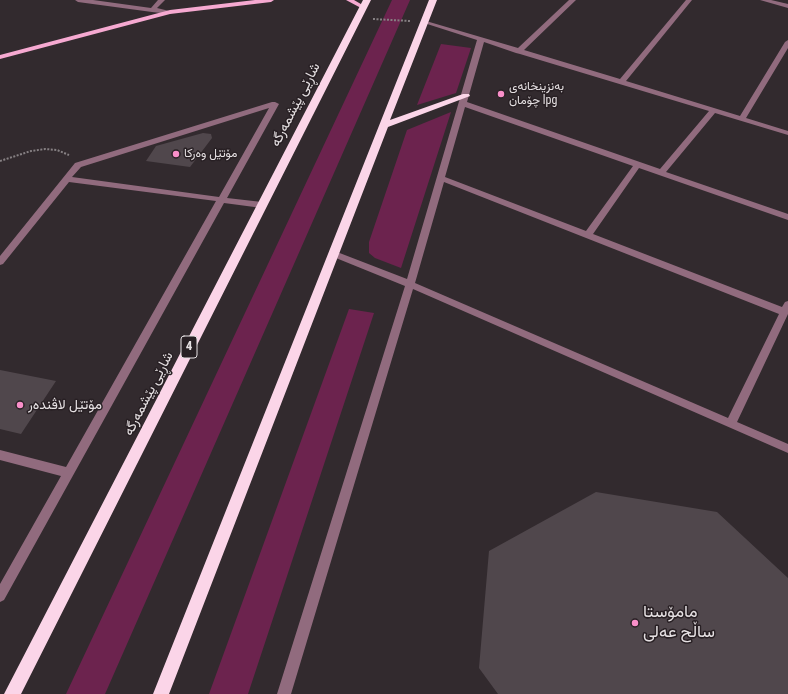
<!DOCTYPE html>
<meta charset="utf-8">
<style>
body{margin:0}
canvas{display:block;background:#322a2e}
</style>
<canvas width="788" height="694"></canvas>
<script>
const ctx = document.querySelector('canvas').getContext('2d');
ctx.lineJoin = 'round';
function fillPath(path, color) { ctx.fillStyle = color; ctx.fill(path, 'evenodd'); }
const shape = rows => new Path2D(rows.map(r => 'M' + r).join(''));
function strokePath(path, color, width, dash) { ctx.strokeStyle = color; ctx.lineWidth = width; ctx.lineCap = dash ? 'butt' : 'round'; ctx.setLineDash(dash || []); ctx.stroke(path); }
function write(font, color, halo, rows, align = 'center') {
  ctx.font = font + ' "Roboto Condensed",Vazirmatn,sans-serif'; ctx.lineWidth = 3; ctx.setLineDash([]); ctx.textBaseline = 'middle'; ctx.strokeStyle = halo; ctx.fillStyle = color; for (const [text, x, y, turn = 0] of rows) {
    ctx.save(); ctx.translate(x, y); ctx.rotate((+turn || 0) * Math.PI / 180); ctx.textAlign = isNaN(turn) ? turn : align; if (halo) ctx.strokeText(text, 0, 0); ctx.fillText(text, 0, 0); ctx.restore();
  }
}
const green = shape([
 [392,0,410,0,105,694,66,694],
 [441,44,471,48,456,93,417,105],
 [451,112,401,268,375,258,369,253,369,242,407,130],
 [349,309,374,313,248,694,209,694]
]);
const building = shape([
 [203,133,211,134,212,138,190,167,146,161,156,146],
 [0,370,56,381,21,434,0,429],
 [596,492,717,512,788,578,788,694,498,694,479,668,489,551]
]);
const path = shape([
 [373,19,410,21],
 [0,161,31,151,45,149,57,150,69,155]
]);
const minor = shape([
 [75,0,93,0,151,8,158,0,165,0,157,8,173,12,170,14,152,12,78,2,75,0],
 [569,0,576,0,524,50,620,79,686,0,692,0,626,81,740,116,785,42,788,40,788,48,746,118,788,131,788,135,715,113,666,172,788,214,788,220,639,168,593,234,782,307,785,302,788,301,788,314,737,422,788,444,788,453,413,289,291,694,277,694,405,286,331,256,329,254,334,251,337,252,407,279,477,40,421,22,426,21,518,48,569,0],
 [484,42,516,53,520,54,709,111,660,169,467,102,484,42],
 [465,107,633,166,586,231,445,177,465,107],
 [444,182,779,314,728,418,415,283,444,182],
 [760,0,771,0,788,4,788,8,760,0],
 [272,102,275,102,279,104,227,198,262,202,266,205,262,208,224,203,4,600,0,602,0,584,61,476,0,460,0,450,66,467,216,201,69,182,3,264,0,265,0,256,75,163,272,102],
 [269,108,219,197,72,177,81,167,269,108]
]);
const major = shape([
 [255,0,274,0,271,2,170,14,0,59,0,55,170,10,255,0],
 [346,0,354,0,366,7,361,8,346,0]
]);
const highway = shape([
 [363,0,371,0,21,694,4,694,363,0],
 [429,0,437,0,390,120,463,94,469,94,470,96,388,127,169,694,153,694,429,0]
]);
const markers = [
 [501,94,4,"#f98fc9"],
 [176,154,4,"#f98fc9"],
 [20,405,4,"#f98fc9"],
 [635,623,4,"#f98fc9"]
];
const farPoinames = [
 ["بەنزینخانەی",509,87],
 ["چۆمان lpg",509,101],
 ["مۆتێل وەرکا",184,154]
];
const shields = [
 [189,347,16]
];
const shieldNames = [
 ["4",189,347]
];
const streetNames = [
 ["شاڕێی پێشمەرگە",296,105,-63],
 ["شاڕێی پێشمەرگە",149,394,-63]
];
const poiNames = [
 ["مۆتێل لاڤندەر",28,405]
];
const nearPoinames = [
 ["مامۆستا",643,613],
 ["ساڵح عەلی",643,633]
];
fillPath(green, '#6c234e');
fillPath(building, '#50474c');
strokePath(path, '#868083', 2, [2, 1.5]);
fillPath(minor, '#916b7e');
fillPath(major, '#f6a9d1');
fillPath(highway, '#fbd5e8');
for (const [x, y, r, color] of markers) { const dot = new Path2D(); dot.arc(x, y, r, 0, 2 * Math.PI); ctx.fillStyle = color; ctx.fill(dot); strokePath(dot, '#282024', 1.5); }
write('12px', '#e6e1e3', '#282024', farPoinames, 'left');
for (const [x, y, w] of shields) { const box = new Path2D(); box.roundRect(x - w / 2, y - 11, w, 22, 3); ctx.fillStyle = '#282024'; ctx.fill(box); strokePath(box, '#e6e1e3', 1); }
write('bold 13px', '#e6e1e3', null, shieldNames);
write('14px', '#e6e1e3', '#282024', streetNames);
write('14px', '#e6e1e3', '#282024', poiNames, 'left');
write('17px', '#e6e1e3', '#282024', nearPoinames, 'left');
</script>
